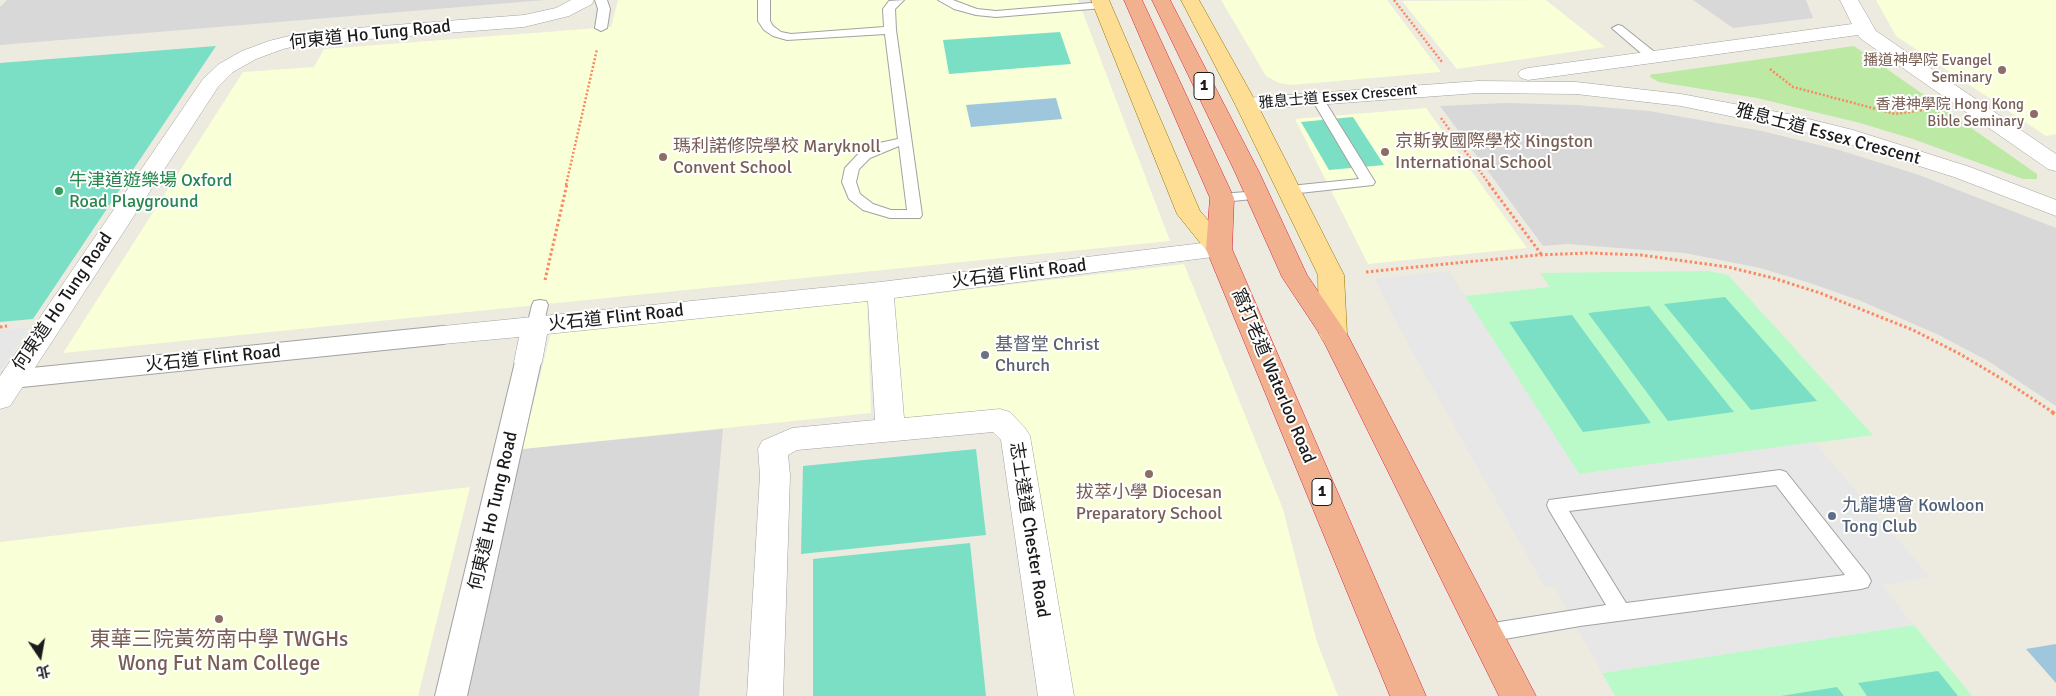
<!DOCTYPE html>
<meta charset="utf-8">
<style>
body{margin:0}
#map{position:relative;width:2056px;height:696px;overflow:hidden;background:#edeae0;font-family:Signika,"Noto Sans TC",sans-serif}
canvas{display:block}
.north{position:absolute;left:15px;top:631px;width:50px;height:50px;-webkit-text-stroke:4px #fff;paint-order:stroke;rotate:168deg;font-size:14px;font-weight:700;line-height:20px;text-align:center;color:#1b1b1b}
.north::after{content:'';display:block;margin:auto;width:18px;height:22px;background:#1b1b1b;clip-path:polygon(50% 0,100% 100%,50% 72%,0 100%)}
</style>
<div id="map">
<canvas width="2056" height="696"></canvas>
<div class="north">北</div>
</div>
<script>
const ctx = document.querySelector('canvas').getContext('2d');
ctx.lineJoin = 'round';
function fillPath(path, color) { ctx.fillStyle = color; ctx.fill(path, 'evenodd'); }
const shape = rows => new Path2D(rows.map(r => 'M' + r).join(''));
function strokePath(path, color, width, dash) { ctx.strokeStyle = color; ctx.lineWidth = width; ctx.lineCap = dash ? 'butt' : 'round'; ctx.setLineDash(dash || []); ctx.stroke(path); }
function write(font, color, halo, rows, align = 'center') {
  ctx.font = font + ' Signika,"Noto Sans TC",sans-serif'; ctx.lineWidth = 4; ctx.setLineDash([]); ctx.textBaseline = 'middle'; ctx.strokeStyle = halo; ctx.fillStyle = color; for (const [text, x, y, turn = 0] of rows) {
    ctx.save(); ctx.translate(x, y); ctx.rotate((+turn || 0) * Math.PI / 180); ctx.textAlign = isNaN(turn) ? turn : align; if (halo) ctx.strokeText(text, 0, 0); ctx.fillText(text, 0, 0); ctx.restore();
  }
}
const residential = shape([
 [7,0,545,0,0,45,0,7],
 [1693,0,1806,0,1813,18,1733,28],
 [1506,103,1576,105,1649,111,1762,131,1839,150,1919,175,2056,228,2056,406,1988,361,1939,335,1861,301,1810,283,1760,268,1685,253,1567,244,1543,246,1440,106],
 [723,429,699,696,466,696,522,449]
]);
const education = shape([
 [618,0,1078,0,1170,241,63,353,243,72,314,67,324,49,611,27],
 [1221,0,1387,0,1441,72,1291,85,1279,83,1266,76],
 [1546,0,1605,47,1457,69,1402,1],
 [1876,0,2056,0,2056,134,2046,136,1896,36],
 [1426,108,1527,248,1368,264,1295,119],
 [1184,264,1283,509,1317,642,1338,696,1067,696,1002,418,898,428,890,299],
 [867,300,871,413,522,449,551,332],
 [470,487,418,696,0,696,0,542]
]);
const grass = shape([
 [1854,46,2037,174,2037,179,2023,179,1913,139,1860,123,1757,98,1659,82,1650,77,1651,74,1656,74]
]);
const park = shape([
 [1708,271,1728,275,1873,435,1579,474,1465,296,1550,287,1540,273],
 [1914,625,1972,696,1615,696,1602,673]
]);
const pitch = shape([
 [1060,32,1071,64,949,74,943,40],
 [216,46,33,319,0,322,0,63],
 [1353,117,1384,165,1329,170,1301,122],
 [1725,297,1817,401,1751,410,1664,304],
 [1649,306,1734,412,1668,421,1588,313],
 [1572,315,1651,423,1583,432,1509,322],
 [976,449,986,535,801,554,803,466],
 [970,543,986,696,813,696,813,559],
 [1938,671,1958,696,1867,696,1858,683],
 [1837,687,1844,696,1781,696]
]);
const parking = shape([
 [1449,271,1579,474,1814,442,1930,577,1882,585,1914,625,1602,673,1554,586,1545,587,1409,346,1375,279],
 [29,327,6,363,0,371,0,330]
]);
const water = shape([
 [1056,98,1062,119,971,127,966,105],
 [2056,644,2056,683,2026,649]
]);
const pathFar2 = shape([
 [1394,0,1442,62],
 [1770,69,1793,87,1895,114,1924,110],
 [1441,118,1490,185],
 [566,185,597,49]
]);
const pathFar1 = shape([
 [1489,184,1541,254],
 [1366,272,1537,255,1588,253,1641,255,1728,267,1773,278,1820,293,1913,330,1960,354,2007,382,2054,413],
 [545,280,567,184],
 [0,327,7,326]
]);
const path = shape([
 [2052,412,2056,415]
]);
const service = shape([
 [595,0,607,0,610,9,607,28,601,31,595,28,598,9,595,0],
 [758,0,770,0,770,21,773,26,781,32,791,34,884,27,883,9,889,1,904,0,895,9,896,30,922,215,920,218,890,218,863,210,849,199,842,182,845,168,860,152,879,143,898,139,885,34,787,40,773,36,764,30,758,21,758,0],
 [899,146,907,210,891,210,873,204,860,194,856,182,859,169,870,158,899,146],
 [938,0,953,0,977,9,996,11,1103,2,1109,5,1103,8,996,17,976,15,954,9,938,0],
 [1618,25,1622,26,1657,54,1659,57,1657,60,1649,60,1614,30,1612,28,1618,25],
 [1317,94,1323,98,1375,182,1373,185,1290,194,1285,193,1283,190,1285,187,1290,186,1359,179,1311,98,1317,94],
 [1258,191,1263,192,1265,195,1263,198,1222,202,1217,201,1215,198,1217,195,1222,194,1258,191],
 [540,300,546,301,548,305,543,326,541,330,535,332,529,330,527,326,532,305,534,301,540,300],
 [1780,470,1786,472,1868,575,1871,581,1868,587,1861,589,1580,626,1487,642,1480,639,1477,633,1480,627,1487,624,1606,605,1549,510,1547,505,1549,500,1780,470],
 [1776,485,1845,575,1626,603,1569,511,1776,485]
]);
const pedestrian = shape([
 [443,326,452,329,455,335,452,341,443,344,12,388,3,386,0,380,3,372,12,370,443,326],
 [528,353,537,356,541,362,467,696,435,696,515,362,519,356,528,353]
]);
const minor = shape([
 [571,0,594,0,592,4,569,16,524,27,305,44,283,49,256,59,233,72,218,87,10,406,0,409,0,376,203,79,219,64,242,51,269,41,305,32,524,15,556,8,571,0],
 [1840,0,1858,0,1876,31,2056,154,2056,171,2048,169,1861,39,1858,35,1528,80,1521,78,1518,74,1521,70,1528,68,1852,24,1840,0],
 [1478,81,1576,82,1681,94,1788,114,1853,130,1970,167,2056,200,2056,216,1954,177,1837,140,1788,128,1681,106,1576,94,1478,93,1246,110,1238,109,1235,104,1238,99,1246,98,1478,81],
 [1219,241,1228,243,1232,249,1228,255,894,298,904,418,1000,409,1010,412,1025,428,1030,436,1074,696,1038,696,1001,440,993,432,797,450,788,455,790,475,783,696,747,696,760,475,758,449,762,441,792,428,875,420,868,301,547,334,542,362,538,369,528,372,518,369,514,362,519,337,443,344,433,342,429,335,433,328,443,326,880,282,1219,241]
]);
const primary = shape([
 [1091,0,1109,0,1200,211,1228,243,1232,249,1228,255,1219,257,1210,255,1177,214,1091,0],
 [1181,0,1199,0,1257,104,1344,275,1347,334,1343,341,1333,343,1323,341,1319,334,1318,275,1235,104,1181,0]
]);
const trunk = shape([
 [1124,0,1142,0,1234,198,1232,249,1426,696,1390,696,1206,249,1210,198,1124,0],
 [1152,0,1170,0,1259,172,1307,275,1347,334,1536,696,1499,696,1321,336,1282,277,1235,172,1152,0]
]);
const markers = [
 [2002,70,5,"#8d6e63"],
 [2034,114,5,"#8d6e63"],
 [1385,152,5,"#8d6e63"],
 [663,157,5,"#8d6e63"],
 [59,191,5,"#2e9e5b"],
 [985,355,5,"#6b7280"],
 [1149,474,5,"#8d6e63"],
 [1832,516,5,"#5c6f8a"],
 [219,619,5,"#8d6e63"]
];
const farEducationnames = [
 ["播道神學院 Evangel",1992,61],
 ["Seminary",1992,78],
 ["香港神學院 Hong Kong",2024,105],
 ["Bible Seminary",2024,122]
];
const farStreetnames = [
 ["雅息士道 Essex Crescent",1338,97,-5]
];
const shields = [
 [1204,86,20],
 [1322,492,20]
];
const shieldNames = [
 ["1",1204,86],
 ["1",1322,492]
];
const streetNames = [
 ["何東道 Ho Tung Road",370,35,-6],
 ["雅息士道 Essex Crescent",1828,135,15],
 ["火石道 Flint Road",1019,274,-7],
 ["何東道 Ho Tung Road",63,302,-56],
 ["火石道 Flint Road",616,318,-6],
 ["火石道 Flint Road",213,359,-6],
 ["窩打老道 Waterloo Road",1273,376,67],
 ["何東道 Ho Tung Road",494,511,-77],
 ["志士達道 Chester Road",1029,530,81]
];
const educationNames = [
 ["京斯敦國際學校 Kingston",1395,142],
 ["International School",1395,163],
 ["瑪利諾修院學校 Maryknoll",673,147],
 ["Convent School",673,168],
 ["拔萃小學 Diocesan",1149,493,"center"],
 ["Preparatory School",1149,514,"center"]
];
const leisureNames = [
 ["牛津道遊樂場 Oxford",69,181],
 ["Road Playground",69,202]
];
const worshipNames = [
 ["基督堂 Christ",995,345],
 ["Church",995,366]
];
const serviceNames = [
 ["九龍塘會 Kowloon",1842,506],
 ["Tong Club",1842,527]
];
const nearEducationnames = [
 ["東華三院黃笏南中學 TWGHs",219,640],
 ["Wong Fut Nam College",219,664]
];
fillPath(residential, '#d9d8d8');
fillPath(education, '#f9ffd6');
fillPath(grass, '#bce9a3');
fillPath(park, '#bafac8');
fillPath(pitch, '#7bdfc6');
fillPath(parking, '#e7e7e7');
fillPath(water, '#9ec6dc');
strokePath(service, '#a2a2a2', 2);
strokePath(pedestrian, '#a2a2a2', 2);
strokePath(minor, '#a2a2a2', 1);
strokePath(primary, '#917500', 1);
strokePath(trunk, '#d82045', 1);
strokePath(pathFar2, '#fc8761', 2.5, [2, 2]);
strokePath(pathFar1, '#fc8761', 3, [2.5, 2.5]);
strokePath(path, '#fc8761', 4, [3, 3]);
fillPath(service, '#fff');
fillPath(pedestrian, '#fff');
fillPath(minor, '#fff');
fillPath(primary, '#fdde94');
fillPath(trunk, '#f2b18e');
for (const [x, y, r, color] of markers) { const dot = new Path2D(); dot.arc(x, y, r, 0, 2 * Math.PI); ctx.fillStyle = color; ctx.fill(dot); strokePath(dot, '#fff', 2); }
write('15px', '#785e54', '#fff', farEducationnames, 'right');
write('15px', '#1b1b1b', '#fff', farStreetnames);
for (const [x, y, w] of shields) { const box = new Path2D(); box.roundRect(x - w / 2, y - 13.5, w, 27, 4); ctx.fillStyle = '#fff'; ctx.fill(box); strokePath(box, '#1b1b1b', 1); }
write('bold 16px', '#1b1b1b', null, shieldNames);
write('18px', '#1b1b1b', '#fff', streetNames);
write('18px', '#785e54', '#fff', educationNames, 'left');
write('18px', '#27864d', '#fff', leisureNames, 'left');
write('18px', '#5b616d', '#fff', worshipNames, 'left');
write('18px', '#4e5e75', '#fff', serviceNames, 'left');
write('21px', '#785e54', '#fff', nearEducationnames);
</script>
